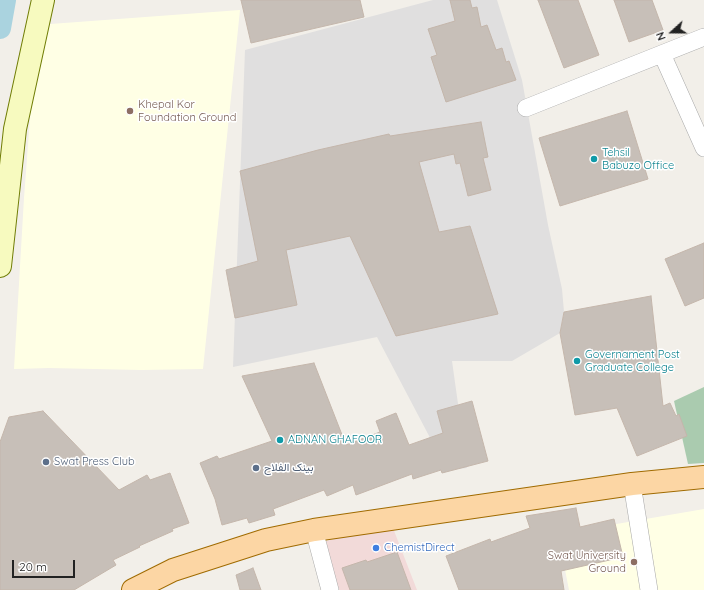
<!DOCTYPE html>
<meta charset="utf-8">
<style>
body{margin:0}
#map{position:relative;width:704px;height:590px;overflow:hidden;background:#f2efe9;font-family:Quicksand,sans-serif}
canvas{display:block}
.north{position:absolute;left:652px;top:12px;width:40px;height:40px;-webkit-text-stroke:3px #fff;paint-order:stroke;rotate:249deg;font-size:11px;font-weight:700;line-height:16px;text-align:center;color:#222}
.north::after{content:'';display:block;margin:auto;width:14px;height:18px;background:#222;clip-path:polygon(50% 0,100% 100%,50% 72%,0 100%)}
.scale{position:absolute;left:12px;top:560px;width:63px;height:18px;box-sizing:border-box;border:2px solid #222;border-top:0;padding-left:5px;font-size:12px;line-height:14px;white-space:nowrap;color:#222;-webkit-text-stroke:3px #fff;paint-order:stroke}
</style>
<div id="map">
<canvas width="704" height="590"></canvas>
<div class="north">N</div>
<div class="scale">20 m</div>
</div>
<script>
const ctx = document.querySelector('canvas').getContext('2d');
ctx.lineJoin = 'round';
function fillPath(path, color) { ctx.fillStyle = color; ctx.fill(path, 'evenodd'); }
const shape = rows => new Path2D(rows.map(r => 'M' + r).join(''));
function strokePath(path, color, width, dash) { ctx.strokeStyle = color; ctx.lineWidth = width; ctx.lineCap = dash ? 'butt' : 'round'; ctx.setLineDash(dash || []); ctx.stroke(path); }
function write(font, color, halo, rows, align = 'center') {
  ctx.font = font + ' Quicksand,Vazirmatn,sans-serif'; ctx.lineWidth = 3; ctx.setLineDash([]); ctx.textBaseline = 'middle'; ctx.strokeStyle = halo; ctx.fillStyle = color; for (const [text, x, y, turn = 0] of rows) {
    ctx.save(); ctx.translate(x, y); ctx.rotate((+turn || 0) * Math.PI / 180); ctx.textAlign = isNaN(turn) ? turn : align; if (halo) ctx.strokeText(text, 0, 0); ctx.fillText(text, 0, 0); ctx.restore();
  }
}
const residential = shape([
 [433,0,497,0,522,80,548,225,562,289,564,312,560,333,512,361,452,361,467,468,447,470,377,337,233,367,245,50]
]);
const commercial = shape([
 [391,523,417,590,339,590,323,542]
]);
const education = shape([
 [240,10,203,369,141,370,49,368,14,369,24,198,37,25],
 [704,509,704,590,569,590,558,534]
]);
const cemetery = shape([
 [704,387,704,463,688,464,674,401]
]);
const canal = shape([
 [0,28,5,0]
]);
const building = shape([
 [241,0,360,0,364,17,251,43,241,0],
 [450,0,470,0,472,8,477,7,481,27,487,25,496,50,502,48,506,62,509,61,516,80,446,102,431,57,437,55,428,29,455,21,450,0],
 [538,0,578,0,599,55,564,68,538,0],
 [614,0,652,0,663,30,629,42,614,0],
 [627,111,648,179,560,206,539,138,627,111],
 [481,122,488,157,483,158,491,190,468,196,460,163,456,164,454,154,419,162,439,232,470,226,498,314,396,336,350,236,286,250,297,305,235,318,226,270,258,261,240,171,318,150,389,134,390,136,481,122],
 [704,243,704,298,685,306,665,259,704,243],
 [651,296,663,406,670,403,676,416,679,414,687,436,637,456,617,408,575,415,560,333,564,312,651,296],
 [314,363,346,445,380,432,376,421,396,413,409,445,443,433,437,411,472,401,488,461,442,473,441,470,413,479,412,474,356,495,353,485,327,496,324,490,273,509,275,515,249,523,247,518,222,525,215,499,200,463,217,456,219,459,272,441,242,376,314,363],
 [43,411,119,490,147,475,150,480,170,473,189,523,172,529,173,531,139,546,140,547,113,560,116,565,74,590,0,590,0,442,9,417,43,411],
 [576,508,580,527,614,519,623,557,561,571,564,590,459,590,446,556,490,539,491,542,530,528,526,516,576,508],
 [397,552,411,590,350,590,342,568,366,560,367,562,397,552],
 [253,568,261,590,240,590,236,575,253,568]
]);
const street = shape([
 [662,54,704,148],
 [526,108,704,37],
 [632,484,649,590],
 [314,530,330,590]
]);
const secondary = shape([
 [0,266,15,129,43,0]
]);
const primary = shape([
 [133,590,173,570,266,540,314,530,632,484,704,477]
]);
const markers = [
 [130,111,4,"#8d6e63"],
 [594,159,4,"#0f9aa8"],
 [577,361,4,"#0f9aa8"],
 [280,440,4,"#0f9aa8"],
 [46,462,4,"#5c6f8a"],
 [256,468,4,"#5c6f8a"],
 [376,548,4,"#3f7fe0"],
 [634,562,4,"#8d6e63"]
];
const educationNames = [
 ["Khepal Kor",138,105],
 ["Foundation Ground",138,118],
 ["Swat University",626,556,"right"],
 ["Ground",626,569,"right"]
];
const cultureNames = [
 ["Tehsil",602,153],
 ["Babuzo Office",602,166],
 ["Governament Post",585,355],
 ["Graduate College",585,368],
 ["ADNAN GHAFOOR",288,440]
];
const serviceNames = [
 ["Swat Press Club",54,462],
 ["بینک الفلاح",264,468]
];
const shopNames = [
 ["ChemistDirect",384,548]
];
fillPath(residential, '#e0dfdf');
fillPath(commercial, '#f2dad9');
fillPath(education, '#ffffe5');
fillPath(cemetery, '#aacbaf');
strokePath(canal, '#aad3df', 22);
fillPath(building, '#c7bfb8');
strokePath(building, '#c4b6ab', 1);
strokePath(street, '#a9a9a9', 18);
strokePath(secondary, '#707d05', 24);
strokePath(primary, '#a06b00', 24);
strokePath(street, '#fff', 17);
strokePath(secondary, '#f7fabf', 22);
strokePath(primary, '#fcd6a4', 22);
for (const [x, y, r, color] of markers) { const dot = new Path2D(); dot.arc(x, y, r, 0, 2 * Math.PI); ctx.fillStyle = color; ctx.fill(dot); strokePath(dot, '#fff', 1.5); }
write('11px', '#785e54', '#fff', educationNames, 'left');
write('11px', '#0d838f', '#fff', cultureNames, 'left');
write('11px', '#4e5e75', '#fff', serviceNames, 'left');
write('11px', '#366cbe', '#fff', shopNames, 'left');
</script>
